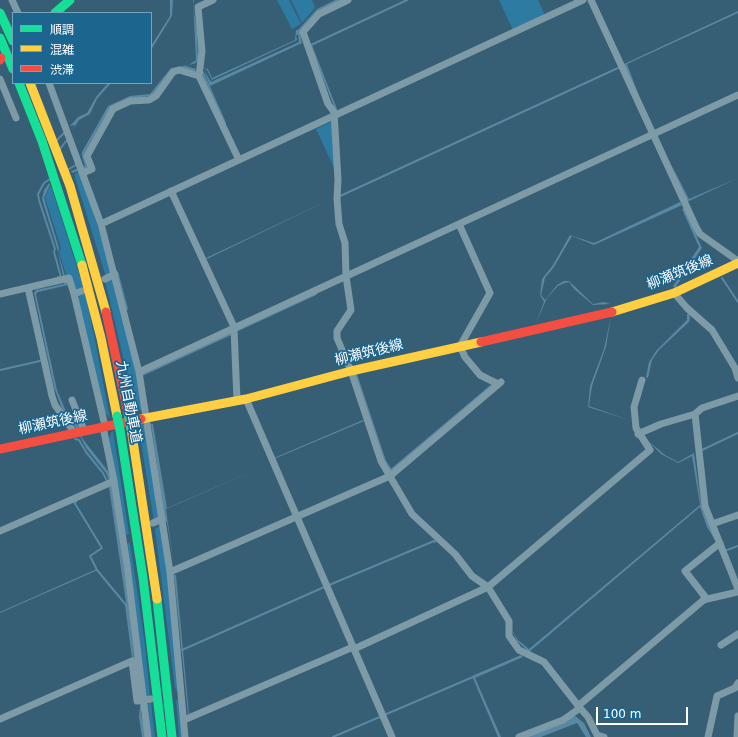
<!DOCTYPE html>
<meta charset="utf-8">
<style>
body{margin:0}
#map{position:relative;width:738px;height:737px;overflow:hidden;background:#365e74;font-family:"DejaVu Sans","Noto Sans JP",sans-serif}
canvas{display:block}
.legend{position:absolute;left:12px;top:12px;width:140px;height:72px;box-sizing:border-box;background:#1c658e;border:1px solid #77a3bb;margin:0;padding:5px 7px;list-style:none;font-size:12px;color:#fff}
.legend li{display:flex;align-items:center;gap:8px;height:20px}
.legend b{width:20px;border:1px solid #77a3bb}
.scale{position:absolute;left:596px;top:707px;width:92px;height:18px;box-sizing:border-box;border:2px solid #fff;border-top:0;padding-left:5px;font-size:12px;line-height:14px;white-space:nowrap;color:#fff;-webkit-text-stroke:3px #1c658e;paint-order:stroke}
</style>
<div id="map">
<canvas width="738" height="737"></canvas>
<ul class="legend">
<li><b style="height:5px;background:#16e098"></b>順調</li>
<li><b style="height:5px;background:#ffcf43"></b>混雑</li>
<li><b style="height:5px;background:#f24e42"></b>渋滞</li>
</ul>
<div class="scale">100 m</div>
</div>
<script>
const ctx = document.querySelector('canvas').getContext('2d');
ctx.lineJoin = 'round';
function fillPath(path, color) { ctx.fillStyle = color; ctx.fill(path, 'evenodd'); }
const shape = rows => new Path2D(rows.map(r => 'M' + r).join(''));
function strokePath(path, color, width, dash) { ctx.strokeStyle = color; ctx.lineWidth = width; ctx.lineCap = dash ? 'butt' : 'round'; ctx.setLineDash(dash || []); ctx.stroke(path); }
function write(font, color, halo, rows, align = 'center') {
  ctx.font = font + ' "DejaVu Sans","Noto Sans JP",sans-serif'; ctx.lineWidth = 3.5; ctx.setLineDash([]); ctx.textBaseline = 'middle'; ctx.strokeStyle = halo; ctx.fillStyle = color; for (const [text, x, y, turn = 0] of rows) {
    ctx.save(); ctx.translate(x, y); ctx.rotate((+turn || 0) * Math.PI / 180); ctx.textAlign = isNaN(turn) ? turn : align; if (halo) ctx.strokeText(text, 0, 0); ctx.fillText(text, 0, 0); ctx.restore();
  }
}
const green = shape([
 [277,0,289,0,301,24,292,29],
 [291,0,312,0,315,8,302,23],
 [499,0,538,0,544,13,543,17,513,30],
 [333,121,336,172,316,129],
 [80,172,113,274,106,277,74,174],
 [51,186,84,289,75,292,69,275,66,275,59,252,61,248,45,198,49,188],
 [114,276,144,405,142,409,136,412,105,280],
 [85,292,95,340,110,419,103,409,78,298],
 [138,424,142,424,146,427,159,517,154,521],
 [113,431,129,534,126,535,123,526,109,438,111,432],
 [161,525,170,596,178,693,175,688,155,529],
 [130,542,145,645,150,696,145,697,125,545],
 [176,699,180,702,183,737,179,737],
 [149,702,151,702,155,737,151,737,148,705]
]);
const water = shape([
 [170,0,173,0,172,16,151,50,151,46,170,16],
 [193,0,194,0,193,6,197,32,198,59,196,63,186,66,196,69,195,72,171,70,152,96,130,98,105,116,84,154,89,167,72,173,71,171,85,166,82,156,82,152,108,106,130,96,150,94,171,68,189,65,196,60],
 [335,0,340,0,300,34,302,43,210,86,204,70,211,82,299,42,298,34,296,36,297,40,212,80,207,70,204,68,208,69,212,78,295,40,296,30,298,30,317,9],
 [738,11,738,13,627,64,639,96,624,64],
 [108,83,111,83,97,99,90,114,79,120,72,131,75,125,70,126,78,117,87,113,96,97],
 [672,166,689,199,738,178,687,202],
 [49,183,50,185,44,198,59,248,58,252,65,276,63,276,57,248,42,199,44,190],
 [333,198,207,259,206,258],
 [680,202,682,205,680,206,594,245,572,236,554,267,545,278,541,295,545,300,557,285,564,281,569,281,593,304,604,302,610,304,593,305,574,289,569,282,565,283,558,286,547,298,535,325,544,302,540,295,542,279,553,265,570,235,594,243],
 [684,208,702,248,675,288,673,286,699,247,682,209],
 [64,282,67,282,68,285,38,292,36,294,57,390,65,409,78,425,82,438,108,471,111,479,109,480,106,473,86,448,75,426,62,409,54,387,34,293,36,290,64,284],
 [687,314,689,314,690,318,689,322,659,350,652,360,648,378,646,377,649,362,656,351,687,320],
 [611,316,606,347,592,386,589,406,632,421,588,407,590,386,604,349],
 [363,420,364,421,274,459,274,458],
 [151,424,153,424,167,508,270,464,166,509,174,566,167,522,165,521],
 [646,439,665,455,678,462,694,453,701,505,716,542,707,527,700,507,529,652,517,641,512,630,518,640,529,649,700,505,692,456,678,463,661,454],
 [113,485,142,706,141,713,146,737,142,737,139,717,140,706,134,657,109,487],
 [97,569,98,570,0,613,0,612],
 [174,575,176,575,189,714,188,714],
 [521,655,523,657,475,678,501,737,498,737,472,676],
 [574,715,584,723,591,737,586,737,577,723,541,737,524,737]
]);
const stream = shape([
 [203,73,225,123],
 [336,109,311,45,407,0],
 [57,140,65,132],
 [60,149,67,140],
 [69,169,76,165],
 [50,179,44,183,38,194,39,200,55,249,54,252,61,277,58,277],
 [338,197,618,68],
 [118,275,127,309],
 [722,278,738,302],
 [238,330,316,294],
 [0,370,40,361],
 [356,374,385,461,391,470,492,385],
 [142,375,231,334],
 [75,439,79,440,86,452,103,473,107,481],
 [702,450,738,433],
 [76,502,74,502,102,548,90,556,97,570,126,605,133,658],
 [727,550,738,546],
 [182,650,322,588,434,541,435,542],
 [333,737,473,677]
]);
const street = shape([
 [12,0,18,13],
 [213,0,198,7,202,51,199,76,239,160],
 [348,0,319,14,303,32,328,104,334,112,338,180,337,199,339,224,345,243,346,276,351,310,337,331,337,338,351,371,381,461,412,514,455,554,472,576,488,587,509,621,509,636,519,650,544,662,580,708],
 [591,0,696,227,700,234,738,261],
 [0,79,16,118],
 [49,83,101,224,139,372,170,572,185,737],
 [83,173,92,169,87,156,113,109,130,101,149,100,156,96,173,72,179,70,199,76],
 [171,191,235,329],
 [101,224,583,0],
 [459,224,490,293,460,346,465,357,480,375,498,384],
 [105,279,115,274],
 [28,288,52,396,55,405,74,432],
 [674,293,687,308,712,330,735,368,738,378],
 [0,294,69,278,74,294,82,291],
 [74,294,105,426],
 [234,329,237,400],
 [139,372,738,95],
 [246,399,392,737],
 [72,400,84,430],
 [695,414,705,506,738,589],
 [103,427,114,481,127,565,148,737],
 [638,434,661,424,695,414,702,408,738,396],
 [153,523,162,519],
 [712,524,738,515],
 [0,531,114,481],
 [170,572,390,476,501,382],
 [703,600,738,592],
 [721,645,738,634],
 [354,649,488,587,650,450,636,428,634,407,642,380],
 [578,706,706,598,685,571,720,543],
 [0,719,132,661,137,701,151,699],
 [184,720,353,647],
 [519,737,563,720,580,708,588,717,597,735,604,737],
 [708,737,717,696,735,688,738,683],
 [737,737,738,716]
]);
const fast = shape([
 [0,13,13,41],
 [55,13,70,0],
 [0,38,13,69],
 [19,83,42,141,82,265],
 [120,430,143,578,162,737],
 [157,599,172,737]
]);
const slow = shape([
 [30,83,70,186,106,312],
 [82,265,101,338,117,416],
 [612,312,674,293,738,263],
 [141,419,246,399,351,371,481,342],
 [131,428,157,599]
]);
const jam = shape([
 [0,60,1,58],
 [106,312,128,413],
 [481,342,612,312],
 [0,449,141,419]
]);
const fastBridge = shape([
 [128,413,131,428],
 [117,416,120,430]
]);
const streetNames = [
 ["柳瀬筑後線",680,273,-22],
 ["柳瀬筑後線",369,353,-14],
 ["九州自動車道",128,402,79],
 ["柳瀬筑後線",53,423,-12]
];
fillPath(green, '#2d7ba3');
fillPath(water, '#5888a3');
strokePath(stream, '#5888a3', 2);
strokePath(street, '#7d9aa7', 7);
strokePath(fast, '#16e098', 9);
strokePath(slow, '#ffcf43', 9);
strokePath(jam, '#f24e42', 9);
strokePath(fastBridge, '#16e098', 9);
write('14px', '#fff', '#1c658e', streetNames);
</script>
